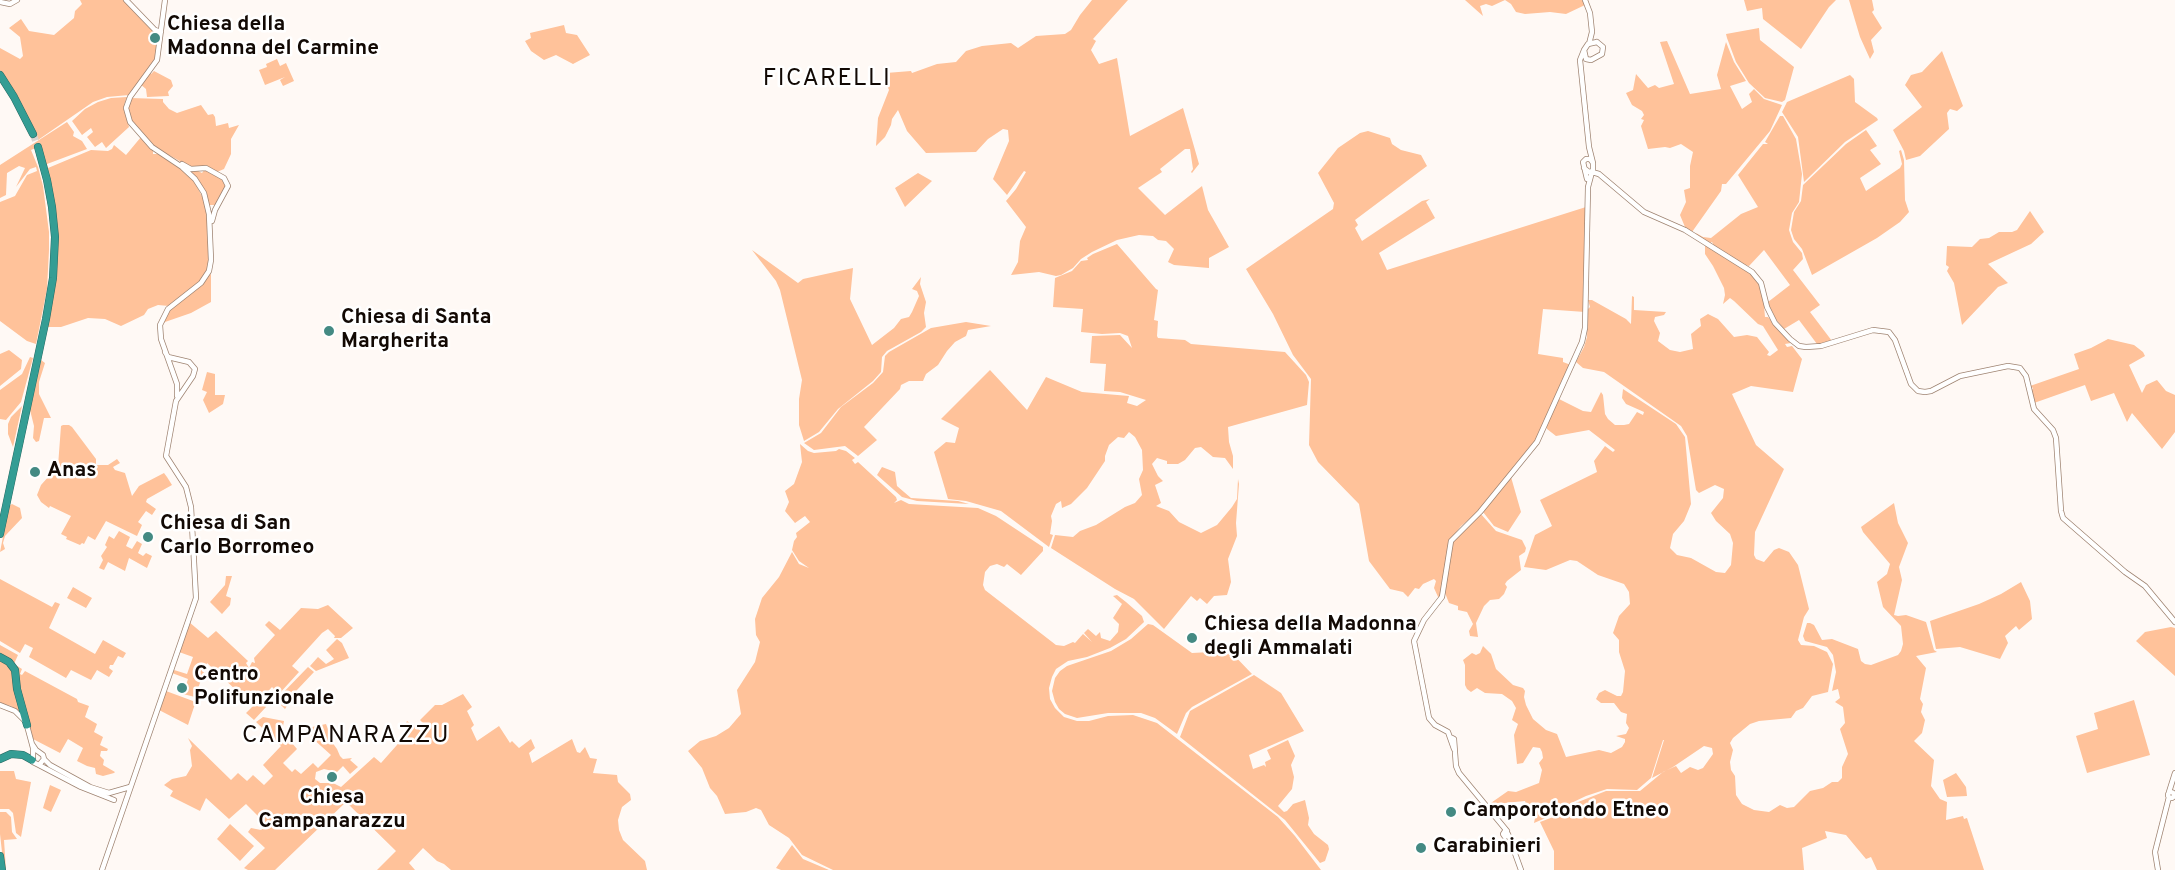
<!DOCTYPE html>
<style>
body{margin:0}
canvas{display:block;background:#fff9f5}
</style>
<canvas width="2175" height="870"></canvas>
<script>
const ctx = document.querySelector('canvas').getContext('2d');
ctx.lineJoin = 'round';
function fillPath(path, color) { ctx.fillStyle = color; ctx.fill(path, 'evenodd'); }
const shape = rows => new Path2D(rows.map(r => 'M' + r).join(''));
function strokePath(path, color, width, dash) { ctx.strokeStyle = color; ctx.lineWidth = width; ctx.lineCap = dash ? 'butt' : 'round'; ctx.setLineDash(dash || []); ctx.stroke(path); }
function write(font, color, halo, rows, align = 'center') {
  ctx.font = font + ' Overpass,sans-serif'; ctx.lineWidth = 5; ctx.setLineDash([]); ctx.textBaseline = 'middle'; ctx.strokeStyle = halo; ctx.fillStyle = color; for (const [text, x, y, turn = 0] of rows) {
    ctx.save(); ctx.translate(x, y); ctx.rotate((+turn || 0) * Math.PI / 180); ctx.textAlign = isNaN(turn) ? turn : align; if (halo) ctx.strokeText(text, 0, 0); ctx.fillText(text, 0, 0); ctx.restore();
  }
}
const green = shape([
 [80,0,124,0,154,30,151,33,152,35,158,36,156,42,159,44,157,58,129,95,107,97,93,102,38,140,20,101,0,70,0,48,20,59,23,56,20,37,9,28,21,19,29,31,54,35,74,18,75,11,82,4],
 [1092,0,1128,0,1093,39,1096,41,1091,50,1099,64,1117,58,1130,136,1183,108,1199,164,1192,173,1191,172,1193,169,1190,149,1185,149,1160,169,1162,172,1138,188,1165,215,1202,186,1208,210,1229,247,1209,258,1209,268,1174,265,1168,262,1174,249,1166,241,1158,240,1153,236,1139,235,1117,240,1092,252,1081,259,1073,268,1061,275,1056,276,1039,272,1011,275,1018,262,1020,241,1026,227,1006,201,1016,189,1026,172,1024,171,1007,195,993,179,1009,141,1008,130,1003,129,988,139,976,152,926,153,907,131,898,110,892,119,891,125,885,137,876,146,878,118,889,90,885,81,886,73,911,71,912,73,937,64,956,62,966,51,982,46,1011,43,1018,48,1036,36,1065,34,1071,30,1080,15],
 [1465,0,1583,0,1585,5,1566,14,1550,12,1525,14,1516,12,1511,4,1505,0,1492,6,1486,4,1480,6,1483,16],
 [1744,0,1836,0,1829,7,1801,49,1763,19,1762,8,1747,11],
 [1849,0,1872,0,1874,10,1872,12,1882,28,1871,40,1874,52,1870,59,1860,37],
 [564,25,566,33,577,35,590,55,573,64,556,55,544,60,531,51,525,41,531,38,530,33],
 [1759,28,1760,40,1794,67,1785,100,1782,102,1765,98,1749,83,1736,62,1727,38,1726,34],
 [1667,41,1690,94,1721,89,1717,75,1726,42,1734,62,1746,81,1730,86,1742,109,1752,102,1749,94,1754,89,1764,99,1782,105,1770,131,1726,184,1722,184,1721,191,1692,232,1685,227,1680,215,1686,202,1684,190,1690,188,1690,166,1693,152,1681,144,1670,148,1665,147,1648,149,1641,126,1644,120,1641,119,1644,115,1642,111,1632,105,1626,93,1633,90,1636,74,1648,88,1655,85,1659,88,1674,84,1660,42],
 [1942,51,1963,106,1957,111,1950,109,1947,113,1949,129,1920,156,1906,160,1904,151,1893,130,1922,107,1905,85,1911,75,1922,72],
 [277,59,280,66,286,63,294,81,283,86,280,80,285,77,265,85,259,70,267,67,266,64],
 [154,71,171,80,173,86,168,92,169,96,147,97,146,89,140,84,149,73,151,74],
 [1850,75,1854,79,1855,102,1877,118,1878,120,1845,142,1804,182,1798,137,1782,112,1787,102],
 [127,97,124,105,129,127,106,148,102,142,95,147,87,137,93,132,91,128,82,135,72,121,85,109,98,102,111,98],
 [130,98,163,99,163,102,169,109,177,113,201,105,208,115,213,114,215,117,216,126,228,123,229,128,239,125,231,139,231,154,224,169,217,172,192,168,169,155,167,156,154,146,133,125,127,109],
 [1780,116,1783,116,1796,139,1802,174,1799,202,1792,213,1789,230,1793,242,1802,253,1803,259,1793,270,1820,305,1810,312,1832,341,1817,344,1799,320,1784,329,1774,317,1774,314,1771,313,1768,302,1790,285,1764,250,1749,266,1745,265,1714,246,1712,242,1710,243,1697,235,1696,233,1703,237,1711,238,1741,214,1758,207,1738,175,1763,144,1768,144,1765,142],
 [67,122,74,132,73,136,82,141,87,149,47,164,48,168,91,150,108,151,112,149,114,145,126,155,141,137,153,150,153,154,158,154,173,162,193,179,207,206,209,247,208,276,211,274,211,302,191,313,165,322,162,325,170,310,169,306,158,305,148,309,144,315,121,326,105,319,88,318,61,327,47,327,54,200,48,170,40,146,31,150,38,167,43,186,49,232,49,250,47,289,36,344,27,341,0,321,0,202,15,196,27,175,37,171,36,167,30,169,16,187,25,168,19,166,7,173,6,195,0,198,0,165],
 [1866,130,1877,146,1870,150,1881,164,1860,178,1866,191,1900,168,1902,164,1899,151,1901,150,1904,160,1905,200,1909,212,1900,222,1877,238,1812,275,1802,249,1794,239,1791,230,1794,212,1801,201,1803,185,1846,144],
 [1368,131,1390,138,1392,144,1401,150,1421,155,1427,166,1355,220,1358,225,1355,228,1362,241,1422,201,1430,199,1426,202,1435,218,1379,253,1387,270,1586,207,1585,312,1543,309,1538,354,1563,358,1563,362,1571,365,1538,437,1478,512,1461,526,1450,540,1444,585,1439,599,1434,588,1436,581,1434,579,1423,584,1419,589,1415,588,1408,597,1403,592,1390,589,1369,561,1359,504,1318,462,1309,445,1311,379,1293,355,1273,314,1246,269,1333,209,1334,203,1318,173,1338,148,1360,133],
 [198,169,198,171,202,173,205,169,222,177,227,186,216,205,209,205,205,194,191,173,192,170],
 [918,173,932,181,905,207,895,188],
 [2030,211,2044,232,2031,244,1988,264,2008,283,1998,287,1962,325,1954,283,1947,271,1949,267,1946,265,1947,246,1972,247,1980,239,1989,238,1999,232,2012,232,2017,230],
 [1117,244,1156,289,1158,290,1154,320,1158,321,1157,336,1158,338,1185,340,1191,344,1285,352,1306,375,1309,382,1307,405,1228,427,1229,442,1233,456,1233,469,1225,458,1213,457,1201,447,1195,448,1185,460,1178,464,1167,464,1167,461,1157,458,1152,464,1158,476,1163,481,1155,485,1161,503,1156,506,1169,511,1179,522,1201,533,1217,525,1232,507,1237,499,1238,479,1239,484,1236,523,1237,536,1228,559,1231,582,1227,595,1214,596,1207,604,1200,598,1197,601,1191,596,1164,629,1134,599,1115,589,1051,548,1055,535,1073,537,1080,531,1096,525,1125,507,1135,503,1142,495,1139,479,1143,470,1142,450,1135,437,1129,432,1124,438,1118,437,1109,445,1105,456,1105,461,1087,488,1071,504,1062,508,1061,501,1056,504,1051,516,1052,521,1050,534,1053,535,1049,547,1001,511,966,501,948,499,934,452,946,442,955,443,959,428,941,419,990,370,1027,410,1046,377,1082,392,1129,396,1127,403,1137,406,1146,400,1120,392,1104,391,1106,364,1090,363,1092,336,1120,335,1132,348,1128,336,1120,333,1102,334,1081,332,1083,309,1053,307,1055,278,1072,271,1081,261,1088,260,1087,258,1093,254],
 [1705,244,1751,273,1758,281,1763,295,1765,317,1768,317,1791,343,1785,344,1787,347,1792,346,1802,359,1793,392,1751,386,1732,394,1756,445,1784,469,1755,532,1754,555,1756,559,1764,562,1774,550,1779,548,1789,552,1798,565,1809,609,1804,617,1798,640,1801,645,1814,646,1827,652,1833,664,1828,692,1812,696,1803,708,1796,711,1791,718,1759,721,1750,724,1733,738,1730,743,1733,750,1730,762,1731,770,1735,776,1736,795,1742,804,1754,810,1769,812,1780,805,1787,808,1794,807,1810,791,1823,788,1832,782,1838,782,1842,778,1842,767,1848,754,1840,729,1845,723,1843,707,1835,702,1840,698,1838,689,1832,691,1836,672,1833,655,1827,647,1805,641,1803,636,1807,623,1810,623,1814,625,1822,640,1832,639,1858,649,1861,661,1865,664,1871,665,1898,655,1901,651,1903,644,1901,626,1883,607,1877,582,1887,574,1890,564,1863,532,1861,527,1894,503,1898,523,1908,543,1899,567,1902,580,1894,615,1898,616,1906,615,1926,622,1934,650,1937,652,1916,656,1926,668,1920,699,1923,704,1921,712,1925,720,1922,733,1914,741,1934,760,1931,786,1940,799,1947,802,1946,820,1963,816,1964,819,1967,818,1984,870,1877,870,1871,857,1866,859,1846,835,1825,831,1827,838,1802,848,1804,870,1554,870,1554,851,1540,822,1556,816,1568,806,1606,791,1640,791,1663,772,1676,766,1681,773,1690,767,1698,770,1703,768,1713,754,1712,748,1704,746,1673,767,1652,778,1664,740,1663,740,1651,778,1637,790,1607,789,1586,796,1567,805,1555,814,1534,823,1536,813,1528,811,1525,801,1505,803,1493,812,1488,805,1508,791,1516,792,1539,783,1542,770,1539,763,1543,758,1542,752,1540,748,1533,747,1523,763,1517,764,1514,735,1518,724,1512,720,1516,708,1512,701,1502,694,1485,693,1477,688,1471,692,1467,689,1465,685,1465,665,1463,660,1472,653,1476,655,1480,653,1483,646,1491,654,1496,669,1513,685,1523,688,1525,691,1524,697,1526,705,1533,719,1546,730,1557,734,1566,757,1599,750,1611,753,1622,747,1625,742,1625,739,1616,736,1626,734,1629,728,1626,723,1627,714,1621,712,1614,703,1601,703,1596,699,1599,693,1605,690,1617,696,1621,696,1623,692,1625,671,1619,652,1619,640,1613,633,1619,616,1630,604,1629,592,1624,584,1598,575,1577,561,1570,560,1546,570,1524,567,1535,535,1552,526,1540,500,1597,472,1594,461,1605,446,1613,452,1615,450,1589,430,1556,436,1547,429,1547,424,1559,399,1583,411,1591,412,1601,392,1603,395,1605,414,1608,419,1615,425,1624,425,1629,424,1637,412,1643,415,1644,412,1626,404,1622,398,1623,389,1676,424,1685,437,1691,504,1684,521,1673,534,1670,548,1677,555,1691,558,1716,572,1725,573,1731,565,1733,543,1730,534,1716,521,1711,513,1723,498,1724,489,1715,485,1699,493,1696,490,1687,436,1681,426,1604,372,1583,368,1576,362,1584,347,1587,337,1588,309,1590,307,1588,300,1592,300,1626,319,1631,324,1632,296,1634,297,1634,310,1666,312,1664,315,1655,317,1654,321,1660,333,1658,341,1670,350,1680,352,1693,349,1691,334,1701,326,1700,319,1708,314,1718,319,1734,337,1747,335,1757,337,1769,352,1767,355,1770,356,1778,350,1763,326,1758,324,1734,301,1730,298,1723,304,1725,295,1724,288,1713,266,1705,254],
 [752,250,798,283,803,279,853,268,850,299,872,345,894,328,901,319,909,317,912,312,919,296,917,291,912,289,921,277,920,284,926,302,924,313,926,327,921,332,887,351,882,357,881,372,873,381,838,409,819,432,804,441,799,425,799,399,802,380,780,290,776,281],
 [966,322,991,326,968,330,966,336,955,342,947,351,938,365,926,374,923,381,909,381,901,385,900,389,864,427,877,440,858,456,845,446,814,450,804,443,821,433,841,407,873,383,883,372,885,356,889,352,931,328],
 [2108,339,2134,345,2143,352,2145,356,2129,365,2142,393,2146,385,2157,380,2166,391,2175,395,2175,432,2162,449,2132,413,2127,422,2114,393,2091,401,2085,385,2034,403,2031,392,2033,388,2030,386,2079,369,2074,354,2091,348],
 [9,350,22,360,21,369,0,386,0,354],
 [30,357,33,358,21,402,6,420,0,419,0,390,22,374],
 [41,360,45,363,39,382,39,394,51,418,44,418,39,441,36,442,33,438,34,426,30,410],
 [207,372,215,374,215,395,225,395,223,404,209,413,203,400,207,392,202,390],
 [22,406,13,447,8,434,8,424,11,417],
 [63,425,69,425,72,427,96,459,96,465,108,465,117,459,120,463,113,467,115,470,125,473,132,496,139,486,164,473,167,477,172,485,147,499,146,502,156,509,152,515,146,511,138,522,142,525,137,536,106,521,95,540,88,536,84,544,82,543,80,545,66,539,67,537,61,534,71,516,50,506,49,508,41,502,37,495,41,485,58,466,61,426],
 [800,444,808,451,814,453,836,451,839,449,846,451,855,458,852,460,855,464,858,462,896,497,897,500,894,503,901,500,909,504,978,508,996,516,1043,547,1043,551,1021,575,1007,564,1004,567,997,564,990,566,985,572,983,585,985,590,1056,645,1064,646,1073,642,1075,643,1083,634,1092,642,1084,633,1088,629,1096,636,1100,632,1101,638,1110,641,1118,632,1119,624,1113,618,1122,604,1113,596,1117,595,1126,602,1142,616,1144,622,1126,639,1110,648,1087,657,1068,661,1056,669,1052,677,1049,688,1050,699,1055,708,1064,717,1077,721,1089,721,1108,716,1133,715,1157,723,1278,817,1295,836,1321,870,833,870,802,855,789,838,769,825,761,810,756,808,746,812,725,814,717,796,710,788,702,768,688,751,700,741,716,736,729,728,741,714,737,690,755,662,760,642,756,635,755,619,762,598,779,577,792,552,799,564,809,568,799,561,792,550,794,541,797,537,796,533,810,522,805,516,795,523,785,511,789,502,785,491,794,484,802,462],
 [882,467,895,472,897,486,911,498,958,501,969,504,917,501,902,497,877,475],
 [1511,477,1521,512,1508,532,1494,526,1483,512],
 [12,504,20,508,22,518,5,536,3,543,5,549,0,552,9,506],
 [1480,513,1496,531,1522,540,1526,548,1525,552,1519,556,1521,570,1507,581,1505,584,1507,587,1504,594,1499,599,1490,600,1484,606,1476,623,1478,637,1470,636,1469,631,1473,624,1467,612,1458,610,1458,606,1449,603,1445,593,1453,542],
 [119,531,130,537,126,546,132,549,137,541,142,544,138,553,143,556,146,553,152,556,147,568,129,558,125,571,108,562,104,570,99,568,103,560,101,556,107,547,105,545,109,536,114,539],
 [226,576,232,576,226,596,231,598,230,605,222,614,210,602,225,585],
 [0,579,52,607,55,602,60,604,49,628,95,654,103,640,126,653,123,658,118,656,113,665,110,665,109,668,113,671,109,677,97,670,91,680,71,670,66,678,29,657,33,648,25,644,20,653,0,641],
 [2021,582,2030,601,2032,619,2019,630,2016,626,2005,636,2008,643,2000,659,1960,647,1936,649,1930,621,1979,604,2001,594],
 [73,587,92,598,86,608,67,598],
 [328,605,353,628,341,638,334,638,335,636,328,629,322,633,292,666,299,672,279,694,272,687,260,700,266,707,254,720,246,713,253,706,207,663,195,697,183,694,188,679,172,673,174,670,187,674,193,657,179,652,189,622,208,638,216,631,248,661,246,663,249,668,252,662,255,663,254,658,275,635,265,625,269,621,280,630,301,608,318,609],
 [1148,624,1153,625,1192,653,1230,651,1252,674,1192,707,1186,713,1177,734,1155,718,1141,713,1108,713,1077,718,1065,714,1059,709,1055,702,1052,691,1055,678,1060,671,1067,666,1111,651,1131,639],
 [2171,627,2175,628,2175,676,2136,641,2145,632],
 [337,639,342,643,349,658,316,671,310,666,318,657,326,664,334,659,326,650],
 [0,645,18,655,14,664,22,669,20,674,22,675,25,671,77,699,78,702,89,706,85,717,97,724,94,732,103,737,100,745,108,749,107,751,101,751,100,756,104,760,103,765,115,772,114,773,103,776,96,774,95,768,87,766,77,761,83,748,68,739,60,753,33,739,18,685,18,676,0,655],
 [0,658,12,666,22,715,11,706,0,703],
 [308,667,314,672,297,690,285,709,276,700],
 [1254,675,1281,693,1304,731,1249,755,1253,769,1264,765,1266,767,1265,762,1271,759,1267,750,1288,740,1295,756,1291,765,1294,777,1292,789,1278,806,1284,812,1287,811,1293,804,1305,800,1309,818,1308,825,1314,834,1328,845,1329,849,1325,861,1320,863,1285,820,1180,737,1190,711],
 [166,691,193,701,195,704,188,725,159,710],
 [463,694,472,707,467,711,474,725,471,728,477,741,499,726,510,743,512,741,519,748,531,739,535,748,529,753,532,763,572,739,577,752,580,753,585,747,590,758,597,759,593,773,617,775,618,782,630,794,631,800,622,807,618,820,619,830,623,840,645,861,647,870,451,870,444,864,437,861,423,848,409,863,415,870,377,870,396,851,346,802,275,870,248,870,244,868,265,848,248,832,251,828,261,830,264,828,259,821,261,819,246,804,229,819,206,798,200,811,170,796,173,791,164,785,172,779,186,776,192,766,190,750,192,746,188,738,231,780,238,773,247,781,253,775,264,785,273,776,263,765,281,746,256,722,263,717,284,721,282,731,297,749,283,763,292,772,295,769,301,774,313,763,318,768,331,755,311,737,312,727,326,724,330,734,329,738,337,749,340,756,343,759,352,758,350,760,358,767,350,774,343,766,337,772,324,769,316,772,315,779,320,783,333,783,341,787,374,757,381,763,412,728,406,723,407,721,421,731,425,725,420,720,435,705,442,705],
 [2134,700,2150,755,2087,773,2076,736,2098,729,2094,713],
 [0,771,14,771,16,779,31,782,21,837,16,833,13,813,9,809,0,809],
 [1956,773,1966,787,1967,796,1947,797,1943,780],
 [50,785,61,790,51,812,43,808],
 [0,812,6,812,11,817,12,832,17,839,4,840,6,870,4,870,0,834],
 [230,824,254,846,240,861,217,839],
 [792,845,803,859,829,870,781,870,776,868]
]);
const motorwayTunnel = shape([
 [33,134,38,147]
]);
const secondary = shape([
 [126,0,155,30,161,32],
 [165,0,157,60,130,97,126,108,130,122,152,147,182,167,195,179,204,193,209,214,211,260,209,271,201,283,168,309,160,325,161,339,177,384,177,396],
 [1585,0,1590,13,1592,32,1589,44],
 [0,2,10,4,17,0],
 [1597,42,1603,47,1602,54,1591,60,1586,59,1584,50,1588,44,1597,42],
 [1584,50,1580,60,1589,147,1593,163],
 [182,164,191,169,206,168,224,178,228,186,215,210,212,221],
 [1584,168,1589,172,1593,171,1593,163,1590,159,1586,159,1583,162,1587,179],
 [1592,172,1599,174,1644,212,1685,230,1752,272,1761,283,1767,307,1775,323,1790,339,1799,346,1806,347,1821,346,1873,330,1889,332,1895,340,1911,384,1918,391,1925,392,1931,391,1960,376,2008,366,2020,368,2026,376,2034,409,2053,430,2056,438,2061,511,2063,518,2125,572,2145,586,2175,622],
 [0,705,15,711,26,722,33,748,33,762,39,765,44,759],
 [1450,737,1454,739,1456,766,1459,773,1507,831],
 [32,744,36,750,43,755,44,759,50,765,90,787,109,793,130,787],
 [1454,749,1448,732,1435,725,1429,718,1414,641,1424,620,1442,597,1451,541,1480,512,1537,442,1582,342,1585,328,1588,187,1592,172],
 [39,765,81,787,114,800],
 '2168 795a3 3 0 1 1 6 0a3 3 0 1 1-6 0Z',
 [2169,792,2175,773],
 [1505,831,1508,834,1505,837,1503,834,1505,831],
 [1508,834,1521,870],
 [102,870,196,598,191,507,186,487,166,456,176,401,193,376,195,369,189,362,168,357,165,352],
 [2158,870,2155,852,2169,797]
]);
const motorway = shape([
 [0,75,14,97,33,134],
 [0,534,46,319,53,278,55,237,52,207,47,180,38,147],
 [0,657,9,662,15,670,17,689,27,725],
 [0,759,11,754,23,755,32,760],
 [0,856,2,870]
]);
const markers = [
 [155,38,6,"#448a83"],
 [329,331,6,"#448a83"],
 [35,472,6,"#448a83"],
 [148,537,6,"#448a83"],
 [1192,638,6,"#448a83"],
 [182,688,6,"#448a83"],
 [332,777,6,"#448a83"],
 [1451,812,6,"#448a83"],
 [1421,848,6,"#448a83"]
];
const poiNames = [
 ["Chiesa della",167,26],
 ["Madonna del Carmine",167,50],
 ["Chiesa di Santa",341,319],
 ["Margherita",341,343],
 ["Anas",47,472],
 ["Chiesa di San",160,525],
 ["Carlo Borromeo",160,549],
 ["Chiesa della Madonna",1204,626],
 ["degli Ammalati",1204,650],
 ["Centro",194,676],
 ["Polifunzionale",194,700],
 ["Chiesa",332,799,"center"],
 ["Campanarazzu",332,823,"center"],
 ["Camporotondo Etneo",1463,812],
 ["Carabinieri",1433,848]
];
const quarterNames = [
 ["FICARELLI",827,80],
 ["CAMPANARAZZU",346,737]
];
fillPath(green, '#ffc29a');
strokePath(motorwayTunnel, '#dbd5d1', 7, [7, 3.5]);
strokePath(secondary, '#9f8472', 6);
strokePath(motorway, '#286962', 8);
strokePath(secondary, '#fff', 4.5);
strokePath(motorway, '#349d94', 7);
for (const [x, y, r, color] of markers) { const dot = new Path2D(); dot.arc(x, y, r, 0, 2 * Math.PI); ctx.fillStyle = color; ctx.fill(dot); strokePath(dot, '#fff', 2); }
write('bold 21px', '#120904', '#fff', poiNames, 'left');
ctx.letterSpacing = '1.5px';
write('24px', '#120904', '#fff', quarterNames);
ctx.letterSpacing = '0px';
</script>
